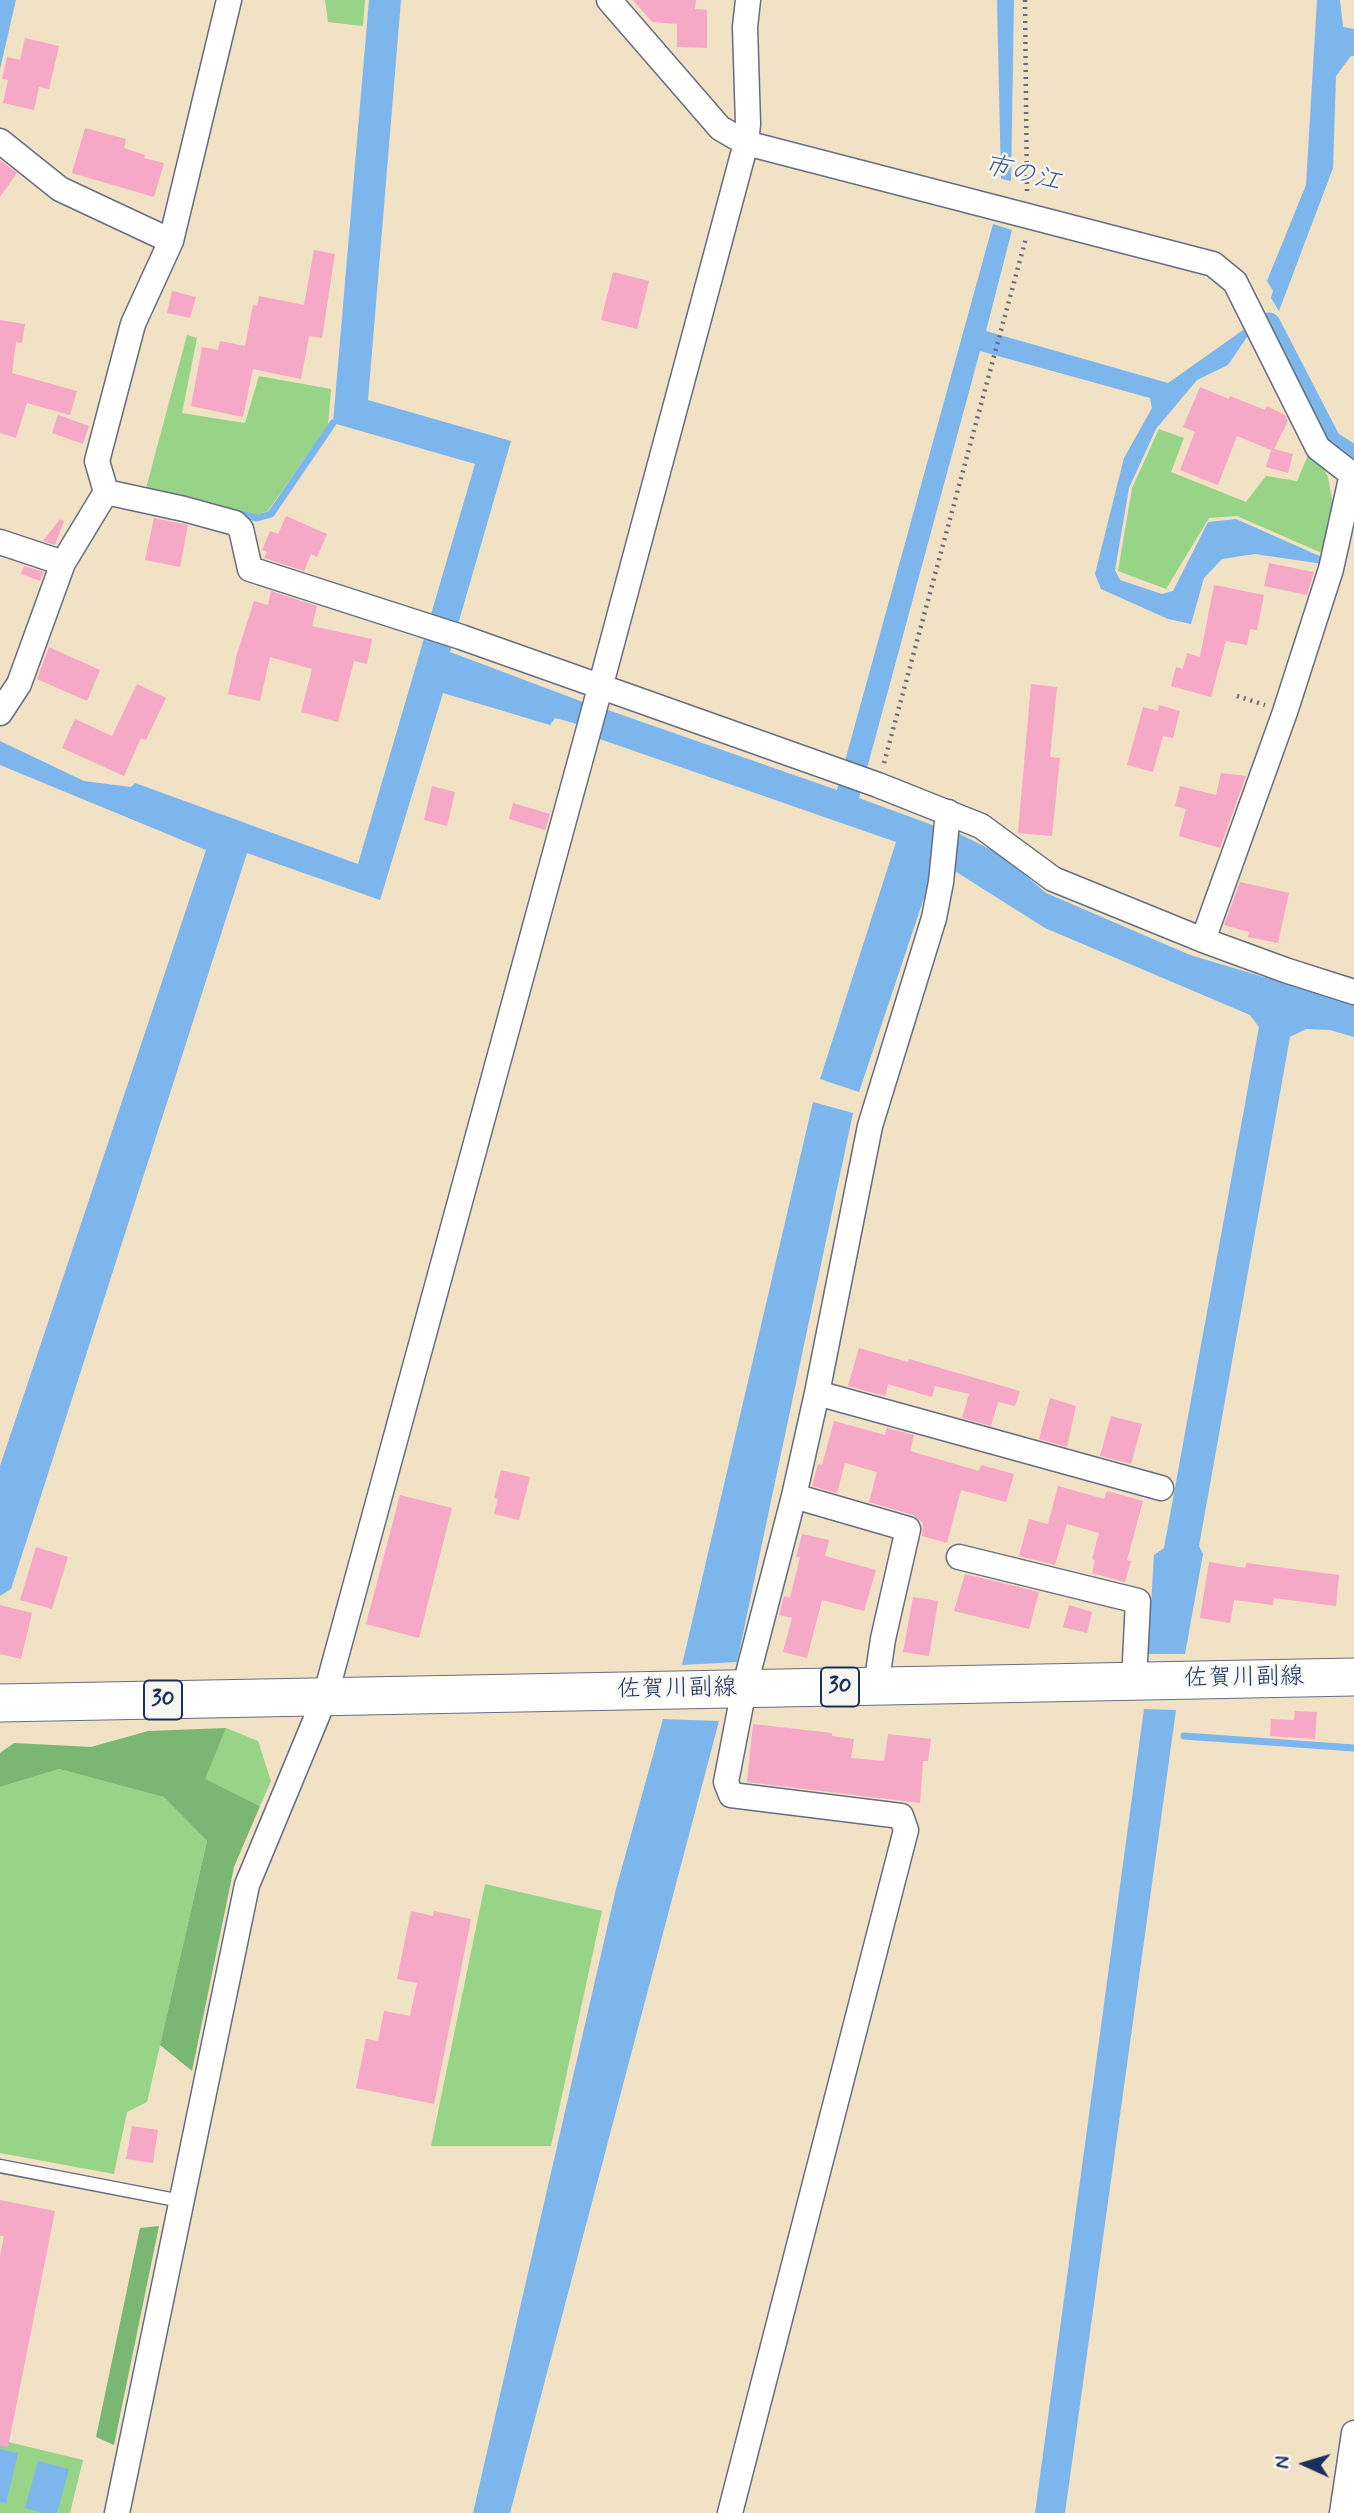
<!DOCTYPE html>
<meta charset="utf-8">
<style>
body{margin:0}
#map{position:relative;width:1354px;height:2513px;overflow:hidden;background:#f1e1c5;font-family:Mynerve,sans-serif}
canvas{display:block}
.north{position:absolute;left:1270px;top:2429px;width:70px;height:70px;-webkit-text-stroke:5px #f6f6f2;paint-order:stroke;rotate:274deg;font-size:19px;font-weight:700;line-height:28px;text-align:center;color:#1b2f5e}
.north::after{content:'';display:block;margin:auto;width:24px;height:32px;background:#1b2f5e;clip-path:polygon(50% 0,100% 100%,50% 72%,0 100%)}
</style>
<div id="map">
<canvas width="1354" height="2513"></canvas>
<div class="north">N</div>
</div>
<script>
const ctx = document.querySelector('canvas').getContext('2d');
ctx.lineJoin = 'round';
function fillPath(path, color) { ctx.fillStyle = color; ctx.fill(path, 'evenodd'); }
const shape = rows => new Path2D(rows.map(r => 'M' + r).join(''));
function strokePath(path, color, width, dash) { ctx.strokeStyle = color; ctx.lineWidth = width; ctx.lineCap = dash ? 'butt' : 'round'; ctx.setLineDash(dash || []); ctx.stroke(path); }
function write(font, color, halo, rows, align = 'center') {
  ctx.font = font + ' Mynerve,"Klee One",sans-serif'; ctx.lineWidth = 5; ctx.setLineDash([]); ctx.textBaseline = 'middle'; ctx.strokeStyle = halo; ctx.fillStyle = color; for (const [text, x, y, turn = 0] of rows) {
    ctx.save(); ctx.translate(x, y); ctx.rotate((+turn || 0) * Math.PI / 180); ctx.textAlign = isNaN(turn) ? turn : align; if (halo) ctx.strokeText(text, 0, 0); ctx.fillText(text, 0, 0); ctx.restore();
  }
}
const green = shape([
 [325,0,365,0,363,26,328,22],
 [187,335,197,338,182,413,245,423,259,376,331,389,328,425,268,511,245,518,145,492],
 [1159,429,1184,438,1171,472,1246,502,1266,476,1297,481,1312,446,1328,477,1334,510,1324,554,1237,516,1209,518,1166,589,1118,571,1132,488],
 [226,1728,258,1741,271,1781,260,1806,204,1779],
 [59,1769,165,1797,207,1841,147,2102,127,2112,114,2174,0,2153,0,1787],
 [485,1884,602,1911,551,2146,431,2146],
 [0,2440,83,2460,70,2513,0,2513]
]);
const forest = shape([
 [226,1728,205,1779,260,1806,234,1867,192,2071,160,2045,207,1841,164,1797,59,1769,0,1787,0,1753,14,1743,91,1747,148,1731],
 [159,2226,114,2445,96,2437,140,2228]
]);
const water = shape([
 [0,0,16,0,0,69],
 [369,0,401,0,368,400,511,441,450,652,583,702,577,724,555,718,550,725,443,693,380,900,247,853,11,1589,0,1596,0,1466,206,850,0,765,0,741,84,781,131,787,135,783,358,864,475,464,333,423],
 [997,0,1014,0,1011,181,1001,179],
 [1317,0,1340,0,1343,27,1354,29,1354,56,1351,56,1336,76,1333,168,1279,311,1271,298,1273,291,1267,281,1306,185],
 [993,224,1012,230,986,331,1168,383,1246,328,1249,334,1228,365,1197,380,1156,429,1129,488,1115,570,1120,580,1162,594,1173,591,1208,522,1236,519,1324,558,1323,564,1255,554,1222,559,1204,578,1191,624,1168,619,1101,589,1095,574,1124,458,1152,408,1150,398,980,351,859,798,935,826,932,874,859,1092,820,1079,896,842,597,738,605,709,837,790],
 [954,831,1003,856,1046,893,1190,955,1354,1004,1354,1037,1330,1030,1306,1029,1290,1037,1199,1546,1203,1554,1185,1654,1148,1654,1154,1555,1164,1548,1259,1027,1250,1015,1045,928,950,868],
 [813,1102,853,1113,737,1662,682,1665],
 [1144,1709,1176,1710,1065,2513,1035,2513],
 [663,1719,719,1721,510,2513,473,2513,616,1889],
 [0,2449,18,2453,6,2503,0,2502],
 [38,2461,69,2469,57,2513,43,2513,25,2508]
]);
const stream = shape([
 [236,513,257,518,271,514,333,423],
 [1184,1736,1354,1748]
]);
const canal = shape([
 [1269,324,1330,442,1354,457]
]);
const building = shape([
 [633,0,696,0,695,9,707,10,707,48,677,47,677,24,652,22],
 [25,38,59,46,49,89,39,87,34,110,3,103,8,80,2,79,7,57,20,60],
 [85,128,126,139,124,148,145,155,144,158,164,163,154,197,72,173],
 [0,160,17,173,0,197],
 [314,250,335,254,322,338,309,336,301,379,253,369,243,417,191,406,202,347,218,350,220,341,245,346,253,305,257,306,259,296,304,305],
 [613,272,649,281,637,329,601,320],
 [172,291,196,297,190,318,167,313],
 [0,320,25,324,22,343,16,342,12,373,77,391,70,415,27,403,16,438,0,433],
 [1200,387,1229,399,1230,396,1265,410,1267,406,1285,415,1288,421,1274,449,1293,454,1288,473,1266,467,1271,450,1237,436,1218,485,1180,470,1195,432,1183,427],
 [58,415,89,426,83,444,52,433],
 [286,516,327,534,317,557,311,554,304,571,264,558,267,552,262,550,270,531,278,534],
 [154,518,188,525,180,567,145,560],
 [60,519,64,521,55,545,43,541],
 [1269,563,1314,572,1307,595,1264,586],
 [24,566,44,572,40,581,21,574],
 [1214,585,1264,595,1257,630,1250,629,1247,645,1226,641,1211,697,1171,686,1176,667,1183,669,1187,653,1200,657],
 [271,591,317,606,312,626,372,639,367,664,354,661,338,722,301,712,312,669,270,657,260,701,228,694,237,654,254,601,268,605],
 [49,647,100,670,87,701,37,679],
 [137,684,166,698,146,740,141,738,124,776,62,748,75,719,112,736],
 [1031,684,1057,687,1050,757,1060,758,1052,836,1018,833],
 [1159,705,1180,711,1173,738,1163,736,1153,772,1127,765,1143,707,1158,711],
 [1221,773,1246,776,1220,848,1179,836,1186,809,1175,806,1180,786,1216,795],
 [432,786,455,792,447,826,424,820],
 [513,803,550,814,545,830,509,819],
 [1240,882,1289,893,1278,943,1248,937,1249,932,1224,925],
 [859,1348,908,1362,909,1359,1020,1391,1015,1406,998,1402,991,1426,962,1418,969,1394,935,1386,932,1397,888,1384,885,1396,848,1386],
 [1050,1398,1076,1406,1067,1447,1039,1439],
 [1111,1416,1142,1424,1131,1464,1100,1456],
 [834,1421,885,1435,887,1428,914,1435,910,1451,979,1471,981,1465,1014,1474,1006,1502,961,1490,947,1543,922,1536,923,1523,913,1515,869,1502,877,1472,845,1463,837,1493,812,1486,818,1464,822,1465],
 [501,1470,530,1477,519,1520,494,1514,498,1499,494,1498],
 [1058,1486,1104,1499,1107,1491,1143,1501,1127,1560,1131,1561,1125,1582,1092,1573,1095,1560,1092,1559,1099,1533,1067,1524,1055,1565,1019,1556,1029,1519,1048,1524],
 [400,1495,452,1508,419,1638,366,1624],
 [802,1534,829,1540,825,1556,876,1570,864,1611,822,1600,807,1658,783,1652,792,1618,779,1615,784,1596,790,1598,800,1557,796,1557],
 [36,1547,68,1557,52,1609,20,1600],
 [1209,1562,1245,1568,1246,1563,1339,1575,1336,1606,1274,1598,1273,1605,1234,1600,1230,1623,1200,1618],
 [965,1574,1039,1592,1029,1629,954,1611],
 [913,1597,938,1601,929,1656,903,1652],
 [0,1605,32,1613,21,1659,0,1654],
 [1069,1605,1092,1612,1087,1633,1063,1627],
 [1295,1711,1317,1712,1315,1739,1270,1736,1271,1719,1294,1720],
 [753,1724,832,1733,832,1736,854,1739,851,1758,884,1761,888,1734,931,1739,928,1761,923,1761,920,1803,747,1782],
 [411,1911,433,1916,434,1911,471,1919,434,2104,356,2088,366,2039,378,2041,384,2011,410,2016,417,1983,397,1979],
 [132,2126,158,2130,153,2163,126,2159],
 [0,2200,55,2211,8,2447,0,2446,0,2256,4,2236,0,2236]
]);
const path = shape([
 [1025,0,1027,195],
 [1237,696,1265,705],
 [884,763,1026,238]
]);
const service = shape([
 [0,2166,181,2201]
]);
const minor = shape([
 [609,0,720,128,746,143,1213,264,1235,282,1318,448,1354,476],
 [0,141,60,189,171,241],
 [106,492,184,509,235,523,241,529,250,569,461,637,878,785,981,826,1053,879,1203,940,1285,970,1354,992],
 [0,542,63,563],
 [0,713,19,684,63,563,106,492,97,461,133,324,171,241,229,0],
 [1203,940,1285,712,1331,569,1352,474],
 [817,1393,1161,1488],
 [794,1496,908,1529,883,1639,876,1686],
 [959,1557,1138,1601,1134,1681],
 [117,2513,247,1885,325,1697,600,688,746,143,748,124,745,27,748,0],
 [730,2513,906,1830,901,1816,731,1795,726,1782,744,1689,794,1496,817,1393,870,1126,934,918,941,882,948,812],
 [1342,2513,1354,2433]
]);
const primary = shape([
 [0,1703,1354,1677]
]);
const shields = [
 [840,1687,38],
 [163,1700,38]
];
const shieldNames = [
 ["30",840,1687],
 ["30",163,1700]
];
const streetNames = [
 ["佐賀川副線",1244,1679,-1],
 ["佐賀川副線",677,1690,-1]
];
const waterNames = [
 ["市の江",1022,175,14]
];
fillPath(green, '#98d488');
fillPath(forest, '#7ab674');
fillPath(water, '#7cb6ed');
strokePath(stream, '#7cb6ed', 7);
strokePath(canal, '#7cb6ed', 23);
fillPath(building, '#f6a8c7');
strokePath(service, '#666d82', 15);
strokePath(minor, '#666d82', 27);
strokePath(primary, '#666d82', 39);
strokePath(path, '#666d82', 4.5, [2, 5]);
strokePath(service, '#fff', 12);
strokePath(minor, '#fff', 24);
strokePath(primary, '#fff', 37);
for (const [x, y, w] of shields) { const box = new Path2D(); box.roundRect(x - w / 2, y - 19.5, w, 39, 5); ctx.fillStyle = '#f6f6f2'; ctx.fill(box); strokePath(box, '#1b2f5e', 2); }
write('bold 23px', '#1b2f5e', null, shieldNames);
write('24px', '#1b2f5e', '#f6f6f2', streetNames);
write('italic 26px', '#385889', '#f6f6f2', waterNames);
</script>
